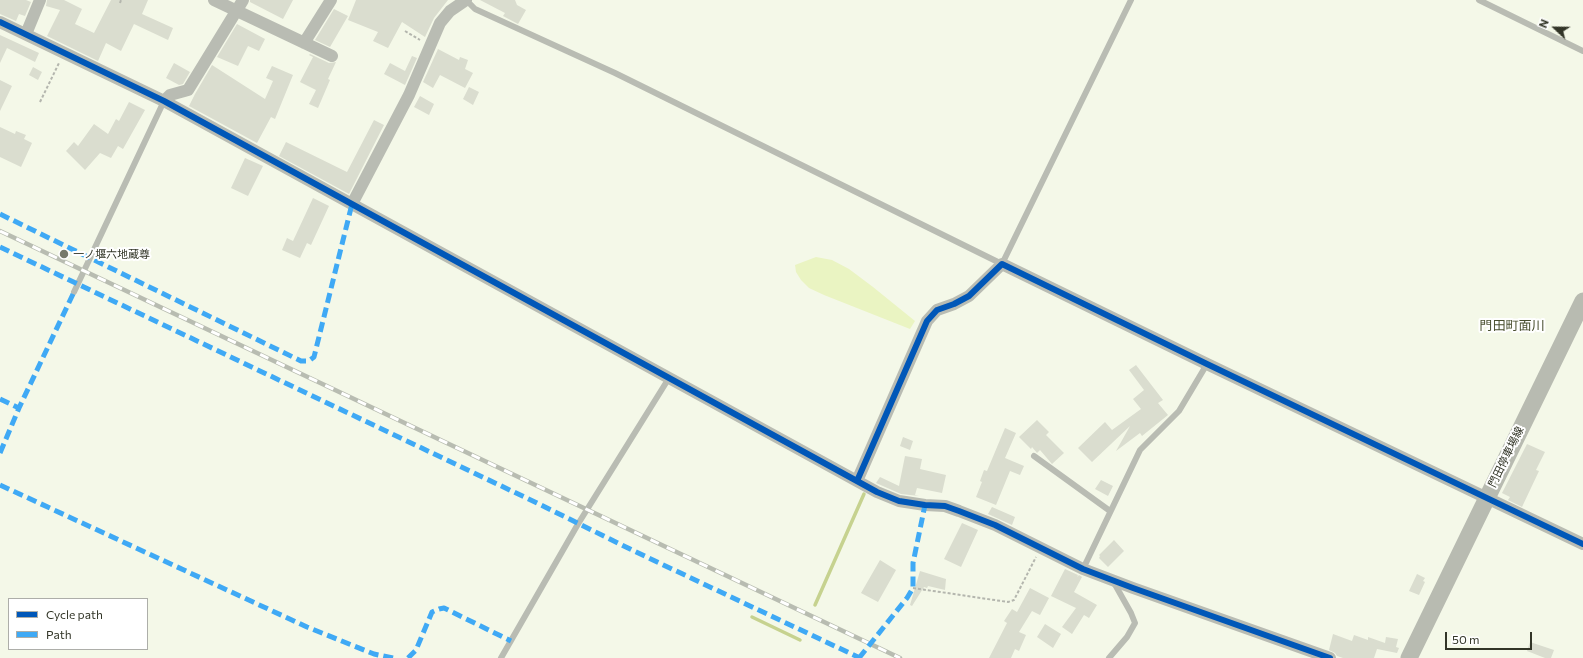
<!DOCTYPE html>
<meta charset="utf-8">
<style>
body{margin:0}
#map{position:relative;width:1583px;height:658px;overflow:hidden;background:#f4f8e8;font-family:Commissioner,sans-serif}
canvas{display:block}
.legend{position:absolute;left:8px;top:598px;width:140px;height:52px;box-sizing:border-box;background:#fff;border:1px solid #adaea9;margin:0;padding:5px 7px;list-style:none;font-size:12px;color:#323527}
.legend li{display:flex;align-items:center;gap:8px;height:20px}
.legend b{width:20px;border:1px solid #adaea9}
.north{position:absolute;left:1535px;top:8px;width:40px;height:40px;-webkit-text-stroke:3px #fff;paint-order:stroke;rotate:292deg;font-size:11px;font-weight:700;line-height:16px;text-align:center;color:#323527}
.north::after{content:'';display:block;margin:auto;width:14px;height:18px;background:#323527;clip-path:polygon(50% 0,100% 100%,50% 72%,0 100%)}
.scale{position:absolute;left:1445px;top:632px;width:87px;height:18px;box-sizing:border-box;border:2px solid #323527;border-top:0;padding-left:5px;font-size:12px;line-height:14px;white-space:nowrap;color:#323527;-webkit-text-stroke:3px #fff;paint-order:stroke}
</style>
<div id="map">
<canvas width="1583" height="658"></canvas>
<ul class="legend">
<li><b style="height:5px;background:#0057b8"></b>Cycle path</li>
<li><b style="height:5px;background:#3fa9f5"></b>Path</li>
</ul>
<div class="north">N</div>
<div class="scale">50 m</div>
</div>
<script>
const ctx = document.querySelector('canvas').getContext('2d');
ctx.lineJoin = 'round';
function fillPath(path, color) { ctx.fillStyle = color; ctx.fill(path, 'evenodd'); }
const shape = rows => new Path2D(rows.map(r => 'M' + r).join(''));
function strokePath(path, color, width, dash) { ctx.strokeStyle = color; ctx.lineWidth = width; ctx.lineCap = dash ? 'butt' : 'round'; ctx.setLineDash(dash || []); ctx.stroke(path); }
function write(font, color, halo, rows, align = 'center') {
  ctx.font = font + ' Commissioner,"Noto Sans JP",sans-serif'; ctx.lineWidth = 4; ctx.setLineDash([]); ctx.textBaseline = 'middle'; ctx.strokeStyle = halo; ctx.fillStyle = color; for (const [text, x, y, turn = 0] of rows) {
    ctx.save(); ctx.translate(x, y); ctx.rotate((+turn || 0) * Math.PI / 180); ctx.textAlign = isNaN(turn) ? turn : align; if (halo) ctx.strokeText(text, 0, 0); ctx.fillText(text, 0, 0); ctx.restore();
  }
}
const green = shape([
 [816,257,832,260,849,269,873,287,915,321,910,329,824,295,809,288,801,280,796,272,795,265]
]);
const stream = shape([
 [815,605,864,494],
 [752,617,800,640]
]);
const building = shape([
 [0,0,26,0,31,2,25,16,19,14,16,21,0,14],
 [47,0,64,0,82,9,75,24,94,33,111,0,148,0,142,14,173,28,168,40,134,24,121,51,106,43,98,61,47,36,60,10,46,6],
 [250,0,293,0,283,19,250,2],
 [356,0,448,0,434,18,425,37,402,22,388,48,373,41,378,32,348,20],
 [480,0,515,0,517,5,526,10,518,24,503,16,505,13],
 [334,9,348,16,330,47,315,40],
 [237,24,265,39,259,51,248,46,238,66,217,57],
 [0,35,39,53,35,62,7,48,0,63],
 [438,49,459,60,460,57,468,60,465,69,473,73,465,88,440,75,433,88,423,82],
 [310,54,329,63,336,62,328,79,330,80,318,108,309,104,316,90,300,82,313,57,309,55],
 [412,56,417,58,405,85,384,74,390,63,405,71],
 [174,63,190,72,183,84,179,85,166,78],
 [212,65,265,99,273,81,266,78,272,66,293,75,275,119,271,117,257,143,189,106,195,94],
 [33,67,42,72,38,80,29,75],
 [0,80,12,86,0,111],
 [469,87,479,92,473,105,463,99],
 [420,96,434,104,429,115,414,107],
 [129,102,145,110,123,149,118,146,111,158,100,153,85,170,66,151,74,142,78,146,94,124,108,134,116,119,119,121],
 [374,120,384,125,349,194,279,156,286,142,347,172],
 [0,127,15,134,16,131,26,135,24,139,32,143,21,167,0,157],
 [245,158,263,166,248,196,231,188],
 [313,198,329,206,311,245,307,243,300,258,282,250,287,238,293,241],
 [1136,365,1163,400,1158,403,1168,415,1142,436,1140,433,1116,451,1130,426,1092,462,1078,448,1105,422,1112,430,1141,409,1133,399,1144,390,1129,370],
 [1037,420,1049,432,1046,435,1064,453,1052,464,1040,450,1037,453,1032,447,1031,449,1019,437],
 [1005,428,1016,433,1005,458,1024,466,1020,475,1010,471,996,505,976,497,982,482,980,481,984,470,987,471],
 [903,437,913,441,910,450,900,446],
 [1527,444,1545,452,1536,470,1539,471,1522,507,1508,500,1510,497,1502,493],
 [905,456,922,459,920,469,946,475,942,493,917,488,915,495,919,496,901,494,876,483,880,477,899,486],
 [1101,480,1113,486,1108,496,1095,489],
 [992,507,1015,517,1012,525,988,514],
 [962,523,978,530,961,567,944,559],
 [1114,540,1124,551,1108,567,1099,558,1100,556,1099,555],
 [880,560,896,570,878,602,861,593],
 [1065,569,1078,575,1077,577,1079,575,1082,577,1074,592,1097,605,1089,618,1084,615,1072,634,1062,627,1076,608,1051,596],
 [920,571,946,579,945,590,928,586,927,588,924,587,912,606,910,605],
 [1417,574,1425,578,1423,581,1425,582,1419,595,1409,591],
 [1030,588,1049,598,1040,615,1032,611,1019,632,1026,635,1019,651,1015,649,1011,658,989,658,1007,623,1004,621,1012,609,1017,612],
 [1045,624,1061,634,1053,648,1037,637],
 [1333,634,1352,641,1354,635,1368,640,1368,637,1385,643,1386,637,1398,639,1396,647,1399,648,1397,653,1377,649,1374,658,1343,658,1337,656,1335,653,1329,650],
 [1530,642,1554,650,1551,658,1545,658,1527,651]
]);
const path = shape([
 [120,3,121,0],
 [405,31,420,40],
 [40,102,59,63],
 [913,588,1008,602,1014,600,1036,557]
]);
const lane = shape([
 [466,0,475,9,615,73,1002,264,1131,0],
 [1479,0,1583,51],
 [74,292,164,101],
 [1034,456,1110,511],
 [1083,569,1140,450,1179,411,1207,364],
 [501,658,578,524,669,378],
 [1109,658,1127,637,1135,623,1131,613,1113,581]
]);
const street = shape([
 [214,0,332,56],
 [0,22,164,101,877,492,899,501,925,505,945,506,959,511,995,525,1083,569,1133,588,1330,658],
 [26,34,40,0],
 [304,43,331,0],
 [164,101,170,95,188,90,243,0],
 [352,204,409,95,440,23,450,11,466,0],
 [857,481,927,321,937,310,954,304,969,296,1002,264,1207,364,1583,544]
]);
const secondary = shape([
 [1409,658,1583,301]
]);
const rail = shape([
 [0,231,900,658]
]);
const quiet = shape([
 [0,214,301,361,307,361,310,360,314,357,352,204],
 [0,247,537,503,634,551,860,658],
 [0,399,19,408],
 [0,453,19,408,74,292],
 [0,485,307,627,374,654,393,658],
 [408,658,416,650,432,612,439,609,444,608,511,641],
 [859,658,907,598,913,588,913,563,925,505]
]);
const cycleway = shape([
 [0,22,164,101,877,492,899,501,925,505,945,506,959,511,995,525,1083,569,1133,588,1330,658],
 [857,481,927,321,937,310,954,304,969,296,1002,264,1207,364,1583,544]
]);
const markers = [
 [64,254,5,"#76796b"]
];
const poiNames = [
 ["一ノ堰六地蔵尊",73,254]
];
const streetNames = [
 ["門田停車場線",1506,457,-64]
];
const quarterNames = [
 ["門田町面川",1512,326]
];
fillPath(green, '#eaf4c2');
strokePath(stream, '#c6d28f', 3.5);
fillPath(building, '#daddcf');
strokePath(path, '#b4b6ae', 2, [3, 2]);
strokePath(lane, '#b9bcb3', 6);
strokePath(street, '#b9bcb3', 12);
strokePath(secondary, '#b8bbb1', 17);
strokePath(rail, '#b8bcb1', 4.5);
strokePath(rail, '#fff', 3, [9]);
strokePath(quiet, '#3fa9f5', 5, [10, 5]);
strokePath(cycleway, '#0057b8', 6);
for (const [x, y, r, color] of markers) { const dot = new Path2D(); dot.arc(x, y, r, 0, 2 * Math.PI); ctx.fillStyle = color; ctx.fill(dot); strokePath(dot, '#fff', 1.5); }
write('11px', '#323527', '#fff', poiNames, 'left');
write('11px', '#323527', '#fff', streetNames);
write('13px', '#494f2f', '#fff', quarterNames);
</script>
